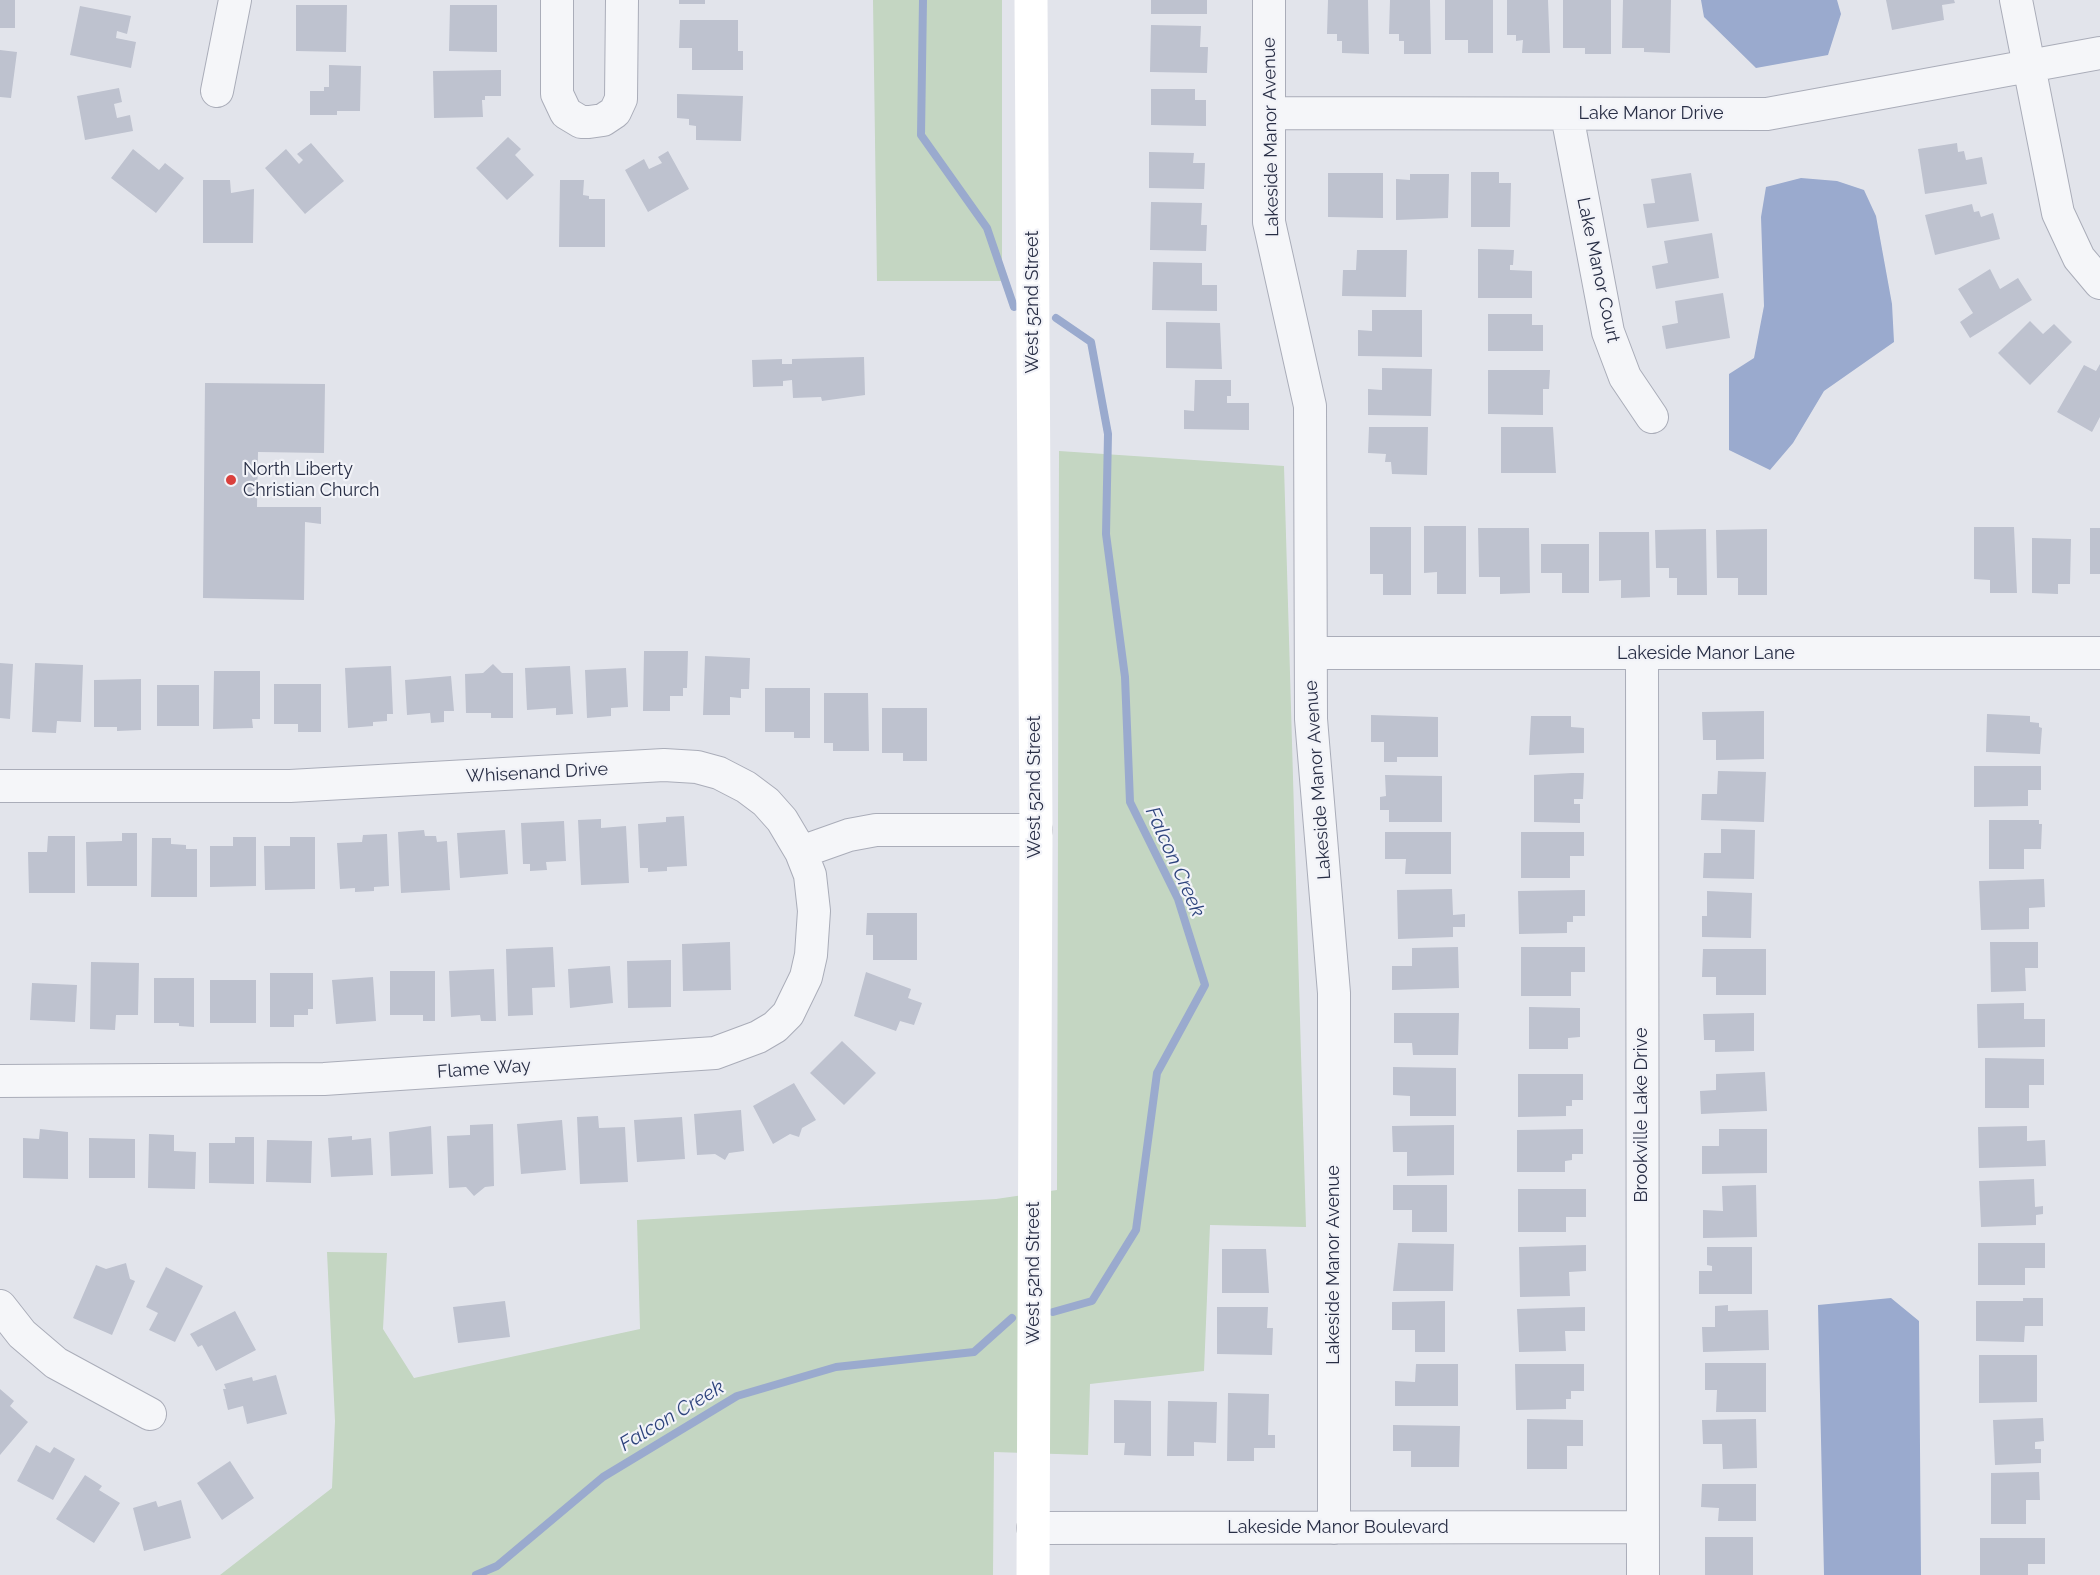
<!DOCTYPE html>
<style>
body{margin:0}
canvas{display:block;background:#e2e4eb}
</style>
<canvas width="2100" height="1575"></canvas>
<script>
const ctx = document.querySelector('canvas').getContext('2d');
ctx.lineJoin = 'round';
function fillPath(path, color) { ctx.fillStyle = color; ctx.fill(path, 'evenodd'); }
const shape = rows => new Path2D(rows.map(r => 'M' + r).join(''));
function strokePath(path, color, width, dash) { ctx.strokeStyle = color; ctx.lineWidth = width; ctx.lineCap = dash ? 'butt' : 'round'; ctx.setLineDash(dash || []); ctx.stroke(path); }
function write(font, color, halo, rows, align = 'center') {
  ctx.font = font + ' Raleway,sans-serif'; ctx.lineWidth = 4.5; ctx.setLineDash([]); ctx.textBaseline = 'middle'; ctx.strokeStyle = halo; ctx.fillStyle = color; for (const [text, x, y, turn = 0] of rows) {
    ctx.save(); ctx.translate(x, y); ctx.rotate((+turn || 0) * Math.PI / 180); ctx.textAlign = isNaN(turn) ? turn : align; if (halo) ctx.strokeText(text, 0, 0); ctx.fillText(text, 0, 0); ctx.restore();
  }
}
const green = shape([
 [873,0,1002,0,1002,281,877,281],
 [1059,451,1284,466,1306,1227,1210,1225,1204,1371,1090,1384,1088,1455,994,1452,993,1575,220,1575,332,1488,335,1421,327,1252,387,1253,383,1329,414,1378,640,1329,637,1220,996,1199,1057,1190]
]);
const water = shape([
 [1701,0,1837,0,1841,14,1828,55,1756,68,1704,17],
 [1801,178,1837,181,1864,190,1876,216,1892,304,1894,342,1824,391,1793,443,1770,470,1729,450,1729,374,1754,358,1764,306,1761,217,1766,187],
 [1891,1298,1919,1321,1921,1575,1824,1575,1818,1305]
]);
const stream = shape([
 [923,0,921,135,987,228,1014,307],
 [1053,1312,1092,1301,1136,1230,1157,1073,1205,985,1178,899,1130,802,1125,677,1106,534,1108,434,1091,342,1056,318],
 [476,1575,497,1566,603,1477,737,1396,836,1367,974,1352,1012,1318]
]);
const building = shape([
 [0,0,15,0,15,28,0,28],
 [679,0,705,0,705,4,679,4],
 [1151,0,1207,0,1207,14,1151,14],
 [1328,0,1368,0,1369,54,1342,53,1342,41,1337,41,1337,34,1327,34],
 [1390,0,1430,0,1431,54,1404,54,1404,41,1399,41,1399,34,1389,34],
 [1445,0,1493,0,1493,53,1468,53,1468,40,1445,40],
 [1507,0,1548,0,1550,53,1522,53,1523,40,1516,41,1516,35,1507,35],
 [1563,0,1611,0,1611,54,1585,54,1585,48,1563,48],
 [1623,0,1671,0,1670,53,1644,52,1644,48,1622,48],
 [1886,0,1954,0,1955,3,1942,5,1944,20,1892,30],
 [296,5,347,5,346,52,296,51],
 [450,5,497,5,497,52,449,51],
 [80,6,131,16,127,34,117,31,116,38,136,42,131,68,70,55],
 [680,20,738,20,738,51,743,51,743,70,692,70,692,48,679,48],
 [1151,25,1201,26,1200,47,1208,47,1207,73,1150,72],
 [0,50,17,52,11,98,0,97],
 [329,65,361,66,360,111,337,111,337,115,310,115,310,91,324,91,324,87,329,87],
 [501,70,501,96,485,96,485,100,482,100,483,117,434,118,433,71],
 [119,88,122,102,114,104,117,118,130,115,133,131,85,140,77,96],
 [1151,89,1195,89,1195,100,1206,100,1206,126,1151,125],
 [677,94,743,96,741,141,696,140,696,126,689,125,689,119,677,118],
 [508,137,521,149,515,155,534,175,507,200,476,168],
 [311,143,344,181,305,214,265,168,286,149,299,164,303,160,297,154],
 [1957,143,1958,152,1964,151,1966,160,1982,157,1987,184,1925,194,1918,149],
 [133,149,159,170,165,163,184,178,156,213,111,178],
 [668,151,689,189,648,212,625,170,644,159,649,169,662,163,658,157],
 [1149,152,1194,153,1193,163,1205,163,1204,189,1149,188],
 [1471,172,1499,172,1499,183,1511,183,1510,227,1471,227],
 [1328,173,1383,173,1383,218,1328,217],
 [1691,173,1699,221,1647,228,1643,204,1655,203,1651,179],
 [1410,174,1449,174,1448,218,1396,220,1396,179,1410,180],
 [203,180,230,180,231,193,254,189,253,243,203,243],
 [560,180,584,180,583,195,589,196,589,199,605,199,605,247,559,247],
 [1151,202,1202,203,1201,225,1207,225,1206,251,1150,250],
 [1972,204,1974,212,1979,211,1981,217,1993,213,2000,239,1935,255,1925,215],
 [1712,233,1719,278,1656,289,1652,266,1668,263,1664,241],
 [1478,249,1514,250,1513,265,1510,265,1510,270,1532,271,1532,298,1478,298],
 [1357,250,1407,250,1406,297,1342,296,1343,270,1356,270],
 [1153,262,1202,263,1202,285,1217,285,1217,311,1152,310],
 [1990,269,2000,289,2018,278,2032,300,1970,338,1960,322,1973,313,1958,289],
 [1723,293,1730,338,1666,349,1662,326,1678,323,1675,301],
 [1372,310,1422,310,1422,357,1358,356,1358,330,1372,331],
 [1488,314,1532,314,1532,325,1543,325,1543,351,1488,351],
 [2030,321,2043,334,2054,324,2072,342,2030,385,1998,353],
 [1166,322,1220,323,1222,369,1166,368],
 [864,357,865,395,822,401,821,397,793,398,792,380,783,381,783,386,753,387,752,360,782,359,782,364,792,364,792,359],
 [2100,364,2100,417,2092,432,2057,412,2084,365,2096,371],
 [1382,368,1432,369,1431,416,1368,415,1368,389,1382,390],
 [1488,370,1550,370,1549,389,1543,389,1543,415,1488,414],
 [1195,380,1231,380,1231,396,1227,396,1227,403,1249,403,1249,430,1184,429,1184,410,1194,411],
 [205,383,325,384,324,453,258,452,257,507,321,507,321,524,305,522,304,600,203,598],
 [1369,427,1428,427,1427,475,1392,474,1391,462,1385,462,1386,454,1368,453],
 [1501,427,1553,427,1556,473,1501,473],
 [1424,526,1466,526,1466,594,1437,594,1437,572,1424,573],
 [1370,527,1411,527,1411,595,1383,595,1383,574,1370,574],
 [1974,527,2014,527,2017,593,1990,593,1990,580,1974,579],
 [1478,528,1529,528,1530,593,1500,594,1500,577,1479,577],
 [2090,528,2100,528,2100,574,2090,574],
 [1706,529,1707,595,1677,595,1677,578,1669,578,1669,568,1656,568,1655,530],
 [1767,529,1767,595,1738,595,1738,578,1717,578,1716,530],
 [1599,532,1649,532,1650,597,1621,598,1621,580,1599,581],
 [2032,538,2071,539,2070,584,2058,584,2058,594,2032,593],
 [1541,544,1589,544,1589,593,1562,593,1562,573,1541,573],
 [644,651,688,651,687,688,683,688,683,696,670,696,670,711,643,711],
 [705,656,750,658,749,689,741,689,741,698,730,697,730,715,703,715],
 [0,663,13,664,10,719,0,718],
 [35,663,83,665,81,722,57,721,56,733,32,732],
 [493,664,502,673,513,673,513,718,491,718,491,713,466,713,465,674,483,673],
 [391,666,393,714,387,714,387,721,373,722,373,726,348,728,345,668],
 [570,666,573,714,556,715,556,708,527,710,525,668],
 [626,668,628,707,611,708,611,716,587,718,585,670],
 [214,671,260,671,260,719,252,719,253,728,213,729],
 [451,676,454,711,444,711,444,722,431,723,430,713,407,715,405,680],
 [141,679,141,730,117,731,117,727,94,727,94,680],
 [274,684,321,684,321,732,298,732,298,724,274,724],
 [157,685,199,685,199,726,157,726],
 [765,688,810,688,810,738,794,738,794,732,765,732],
 [824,693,868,693,869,751,833,751,833,743,824,743],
 [882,708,927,708,927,761,903,761,903,753,882,753],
 [1764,711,1764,759,1716,760,1716,740,1703,740,1702,712],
 [1987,714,2030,716,2030,722,2039,723,2039,727,2042,728,2040,754,1986,752],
 [1371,715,1438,717,1438,757,1397,757,1397,762,1384,762,1384,742,1371,742],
 [1531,716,1571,716,1571,727,1584,728,1584,753,1529,755],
 [1974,766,2041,766,2041,790,2028,790,2028,806,1974,807],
 [1718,771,1766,772,1764,822,1701,820,1702,794,1717,794],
 [1572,773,1584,773,1583,799,1574,799,1574,804,1580,804,1580,823,1534,822,1534,775],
 [1385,775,1442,776,1442,822,1389,822,1389,810,1380,810,1380,797,1386,796],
 [684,816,687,866,667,867,667,871,648,872,648,868,640,868,638,824,666,822,666,817],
 [601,819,601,828,626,826,629,883,581,885,578,820],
 [1989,820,2039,820,2039,824,2042,824,2041,849,2024,849,2024,869,1989,869],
 [564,821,566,861,546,862,547,870,530,871,530,864,523,864,521,823],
 [1721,829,1755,830,1754,879,1703,878,1704,853,1721,853],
 [424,830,425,836,436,836,437,842,447,841,450,890,401,893,398,832],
 [505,830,508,874,460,878,457,833],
 [1385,832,1451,832,1451,874,1405,874,1406,859,1385,859],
 [1521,832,1584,832,1584,856,1570,856,1570,878,1521,878],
 [122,833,137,833,137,886,87,886,86,842,122,841],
 [387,834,389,886,374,887,374,891,355,892,355,888,340,889,337,843,362,842,363,835],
 [48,836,75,836,75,893,29,893,28,852,47,852],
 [233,837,256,837,256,886,210,887,210,846,233,846],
 [290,837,315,837,315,889,265,890,264,846,290,846],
 [152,838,171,838,171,844,186,845,186,849,197,849,197,897,151,897],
 [2044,879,2045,907,2029,908,2029,929,1981,930,1979,881],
 [1452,889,1453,915,1465,914,1465,927,1453,927,1453,937,1398,939,1397,890],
 [1585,890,1585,916,1573,916,1573,922,1567,922,1567,933,1519,934,1518,891],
 [1707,891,1752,893,1751,938,1702,937,1702,916,1707,916],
 [867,913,917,913,917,960,873,960,873,935,866,935],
 [730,942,731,990,683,991,682,944],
 [1990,942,2038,942,2038,968,2025,968,2026,991,1991,992],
 [553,947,555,987,532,988,533,1015,508,1016,506,949],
 [1458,947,1459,988,1392,990,1392,966,1412,966,1412,948],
 [1521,947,1585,947,1585,972,1571,972,1571,996,1521,996],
 [1703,949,1766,949,1766,995,1716,995,1716,977,1702,977],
 [671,960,671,1007,628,1008,627,961],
 [91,962,139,963,138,1015,116,1015,115,1030,90,1029],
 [610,966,613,1003,570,1008,568,969],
 [494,969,496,1021,481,1021,480,1015,451,1017,449,971],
 [390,971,435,971,435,1021,423,1021,423,1015,390,1015],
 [866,972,911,989,908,998,922,1003,914,1025,900,1021,896,1031,854,1016],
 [270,973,313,973,313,1009,308,1009,308,1015,294,1015,294,1027,270,1027],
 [373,977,376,1021,336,1024,332,980],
 [154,978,194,978,194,1027,179,1026,179,1023,154,1023],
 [210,980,256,980,256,1023,210,1023],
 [32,983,77,985,75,1022,30,1020],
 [2024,1003,2024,1019,2045,1019,2045,1047,1978,1048,1977,1004],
 [1529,1007,1580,1008,1580,1037,1568,1038,1568,1049,1529,1049],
 [1394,1013,1459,1013,1458,1055,1413,1055,1412,1043,1394,1043],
 [1754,1013,1754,1051,1715,1052,1715,1040,1704,1040,1703,1014],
 [842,1041,876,1073,844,1105,810,1073],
 [1985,1058,2044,1059,2044,1085,2029,1085,2029,1108,1985,1108],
 [1393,1067,1456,1068,1456,1116,1410,1116,1410,1096,1393,1095],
 [1765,1072,1767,1111,1701,1114,1700,1091,1716,1090,1716,1074],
 [1518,1074,1583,1074,1583,1100,1572,1100,1572,1106,1566,1106,1566,1116,1518,1117],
 [794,1083,816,1120,802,1128,799,1137,790,1134,773,1144,753,1106],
 [741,1110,744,1151,729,1153,725,1160,715,1154,697,1155,694,1114],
 [598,1116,599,1128,625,1127,628,1182,580,1184,577,1117],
 [682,1117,685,1159,637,1162,634,1120],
 [562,1120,566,1170,521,1174,517,1124],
 [493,1124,494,1186,485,1187,474,1196,466,1187,449,1188,447,1136,470,1135,470,1125],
 [1454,1125,1454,1175,1407,1176,1407,1152,1393,1152,1392,1126],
 [431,1126,433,1174,391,1176,389,1132],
 [2027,1126,2027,1141,2045,1140,2046,1166,1979,1168,1978,1127],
 [40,1129,68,1132,68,1179,23,1178,23,1138,39,1139],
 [1583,1129,1583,1154,1572,1154,1572,1160,1565,1161,1565,1172,1517,1172,1517,1130],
 [1719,1129,1767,1129,1767,1173,1702,1174,1702,1146,1719,1146],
 [149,1134,174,1135,174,1151,196,1152,195,1189,148,1188],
 [352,1136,352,1140,371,1138,373,1175,331,1177,328,1138],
 [235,1137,254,1137,254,1184,209,1183,209,1143,235,1143],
 [89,1138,135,1139,135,1178,89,1178],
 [267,1140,312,1141,311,1183,266,1182],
 [2034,1179,2035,1207,2043,1206,2043,1214,2036,1215,2036,1225,1981,1227,1979,1181],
 [1393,1185,1447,1185,1447,1232,1412,1232,1412,1210,1393,1210],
 [1756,1185,1757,1237,1703,1238,1703,1210,1723,1211,1722,1186],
 [1518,1189,1586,1189,1586,1217,1566,1217,1566,1232,1518,1232],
 [1398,1243,1454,1244,1453,1291,1393,1291],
 [1978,1243,2045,1243,2045,1268,2025,1268,2025,1285,1978,1285],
 [1586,1245,1586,1271,1569,1272,1570,1296,1520,1297,1519,1247],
 [1707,1247,1752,1247,1752,1294,1699,1294,1699,1271,1712,1271,1712,1266,1707,1265],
 [1222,1249,1266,1249,1269,1293,1222,1293],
 [126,1263,130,1279,135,1281,112,1335,73,1318,96,1265,106,1269],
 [166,1267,203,1286,175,1342,149,1330,158,1313,146,1307],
 [2023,1298,2043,1298,2043,1326,2025,1326,2024,1342,1976,1341,1976,1301,2023,1301],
 [505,1301,510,1337,458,1343,453,1307],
 [1445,1301,1445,1352,1415,1352,1415,1330,1392,1330,1392,1302],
 [1728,1305,1728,1311,1768,1310,1769,1350,1703,1352,1702,1327,1715,1327,1715,1306],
 [1217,1307,1268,1307,1267,1328,1273,1328,1272,1355,1217,1354],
 [1585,1307,1585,1331,1565,1331,1566,1351,1519,1352,1517,1309],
 [235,1311,256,1350,216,1371,202,1345,198,1347,190,1334],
 [1979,1355,2037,1355,2037,1402,1979,1403],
 [1705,1363,1766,1363,1766,1412,1716,1412,1717,1390,1705,1390],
 [1416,1364,1458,1364,1458,1406,1395,1406,1395,1381,1415,1382],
 [1515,1364,1584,1364,1584,1391,1571,1391,1571,1399,1566,1399,1566,1409,1516,1410],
 [276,1375,287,1414,247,1424,243,1406,228,1410,223,1389,226,1389,224,1384,252,1377,253,1381],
 [0,1389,14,1401,10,1406,28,1422,0,1455],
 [1228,1393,1269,1394,1268,1435,1275,1435,1275,1448,1254,1448,1254,1461,1227,1461],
 [1114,1400,1151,1401,1151,1456,1124,1455,1125,1443,1114,1443],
 [1168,1401,1217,1402,1216,1443,1194,1442,1194,1456,1167,1456],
 [2043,1418,2044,1441,2035,1442,2035,1449,2041,1449,2041,1463,1995,1465,1993,1420],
 [1527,1419,1583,1420,1583,1446,1567,1446,1567,1469,1527,1469],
 [1756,1419,1757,1468,1723,1469,1722,1444,1703,1444,1702,1420],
 [1393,1425,1460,1426,1459,1467,1411,1467,1411,1451,1393,1451],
 [36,1445,50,1453,54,1447,75,1459,53,1500,17,1481],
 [230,1461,254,1498,222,1520,197,1483],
 [2039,1472,2040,1500,2026,1500,2026,1524,1991,1524,1991,1473],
 [85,1475,102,1486,99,1490,120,1503,94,1543,56,1519],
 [1702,1484,1756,1484,1756,1521,1718,1521,1719,1508,1701,1507],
 [181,1500,191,1538,144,1551,133,1508,156,1501,158,1507],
 [1705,1537,1753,1537,1753,1575,1705,1575],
 [1980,1538,2045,1538,2045,1564,2028,1564,2028,1575,1980,1575]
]);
const street = shape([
 [557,0,557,94,566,113,581,122,589,122,603,120,615,112,621,99,622,0],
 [1269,0,1269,222,1310,406,1311,719,1334,993,1334,1528],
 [2016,0,2058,213,2079,258,2100,283],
 [217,91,235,0],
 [1269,113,1767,114,2100,53],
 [1567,115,1608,332,1625,377,1652,417],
 [1312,653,2100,653],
 [1642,655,1643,1575],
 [0,786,290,786,664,765,697,767,719,773,746,787,766,802,782,820,801,852,810,875,814,911,811,955,806,977,788,1014,775,1027,758,1037,715,1053,324,1079,0,1081],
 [801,852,849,835,876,830,1036,830],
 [0,1306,22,1334,56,1363,150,1414],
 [1033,1528,1643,1527]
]);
const secondary = shape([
 [1031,0,1036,830,1033,1575]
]);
const markers = [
 [231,480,6,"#da403d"]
];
const streetNames = [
 ["Lake Manor Drive",1651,114],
 ["Lakeside Manor Avenue",1271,137,-91],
 ["Lake Manor Court",1598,270,78],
 ["West 52nd Street",1033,302,-90],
 ["Lakeside Manor Lane",1706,654],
 ["Whisenand Drive",537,773,-3],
 ["Lakeside Manor Avenue",1318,780,-94],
 ["West 52nd Street",1035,787,-90],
 ["Flame Way",484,1069,-4],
 ["Brookville Lake Drive",1642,1115,-90],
 ["Lakeside Manor Avenue",1334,1265,-90],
 ["West 52nd Street",1034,1273,-90],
 ["Lakeside Manor Boulevard",1338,1528]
];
const poiNames = [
 ["North Liberty",243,470],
 ["Christian Church",243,491]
];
const waterNames = [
 ["Falcon Creek",1175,862,66],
 ["Falcon Creek",672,1416,-31]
];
fillPath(green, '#c4d6c2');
fillPath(water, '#9aaace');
strokePath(stream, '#9aaace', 8);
fillPath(building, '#bec2cf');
strokePath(street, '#aaadb9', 34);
strokePath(street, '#f5f6f9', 32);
strokePath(secondary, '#fff', 33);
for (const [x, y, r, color] of markers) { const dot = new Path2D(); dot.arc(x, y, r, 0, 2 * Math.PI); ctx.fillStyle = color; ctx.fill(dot); strokePath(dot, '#f2f3f8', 2); }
write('18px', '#282e45', '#f2f3f8', streetNames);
write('18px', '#282e45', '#f2f3f8', poiNames, 'left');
write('italic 20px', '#2e447d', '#f2f3f8', waterNames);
</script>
